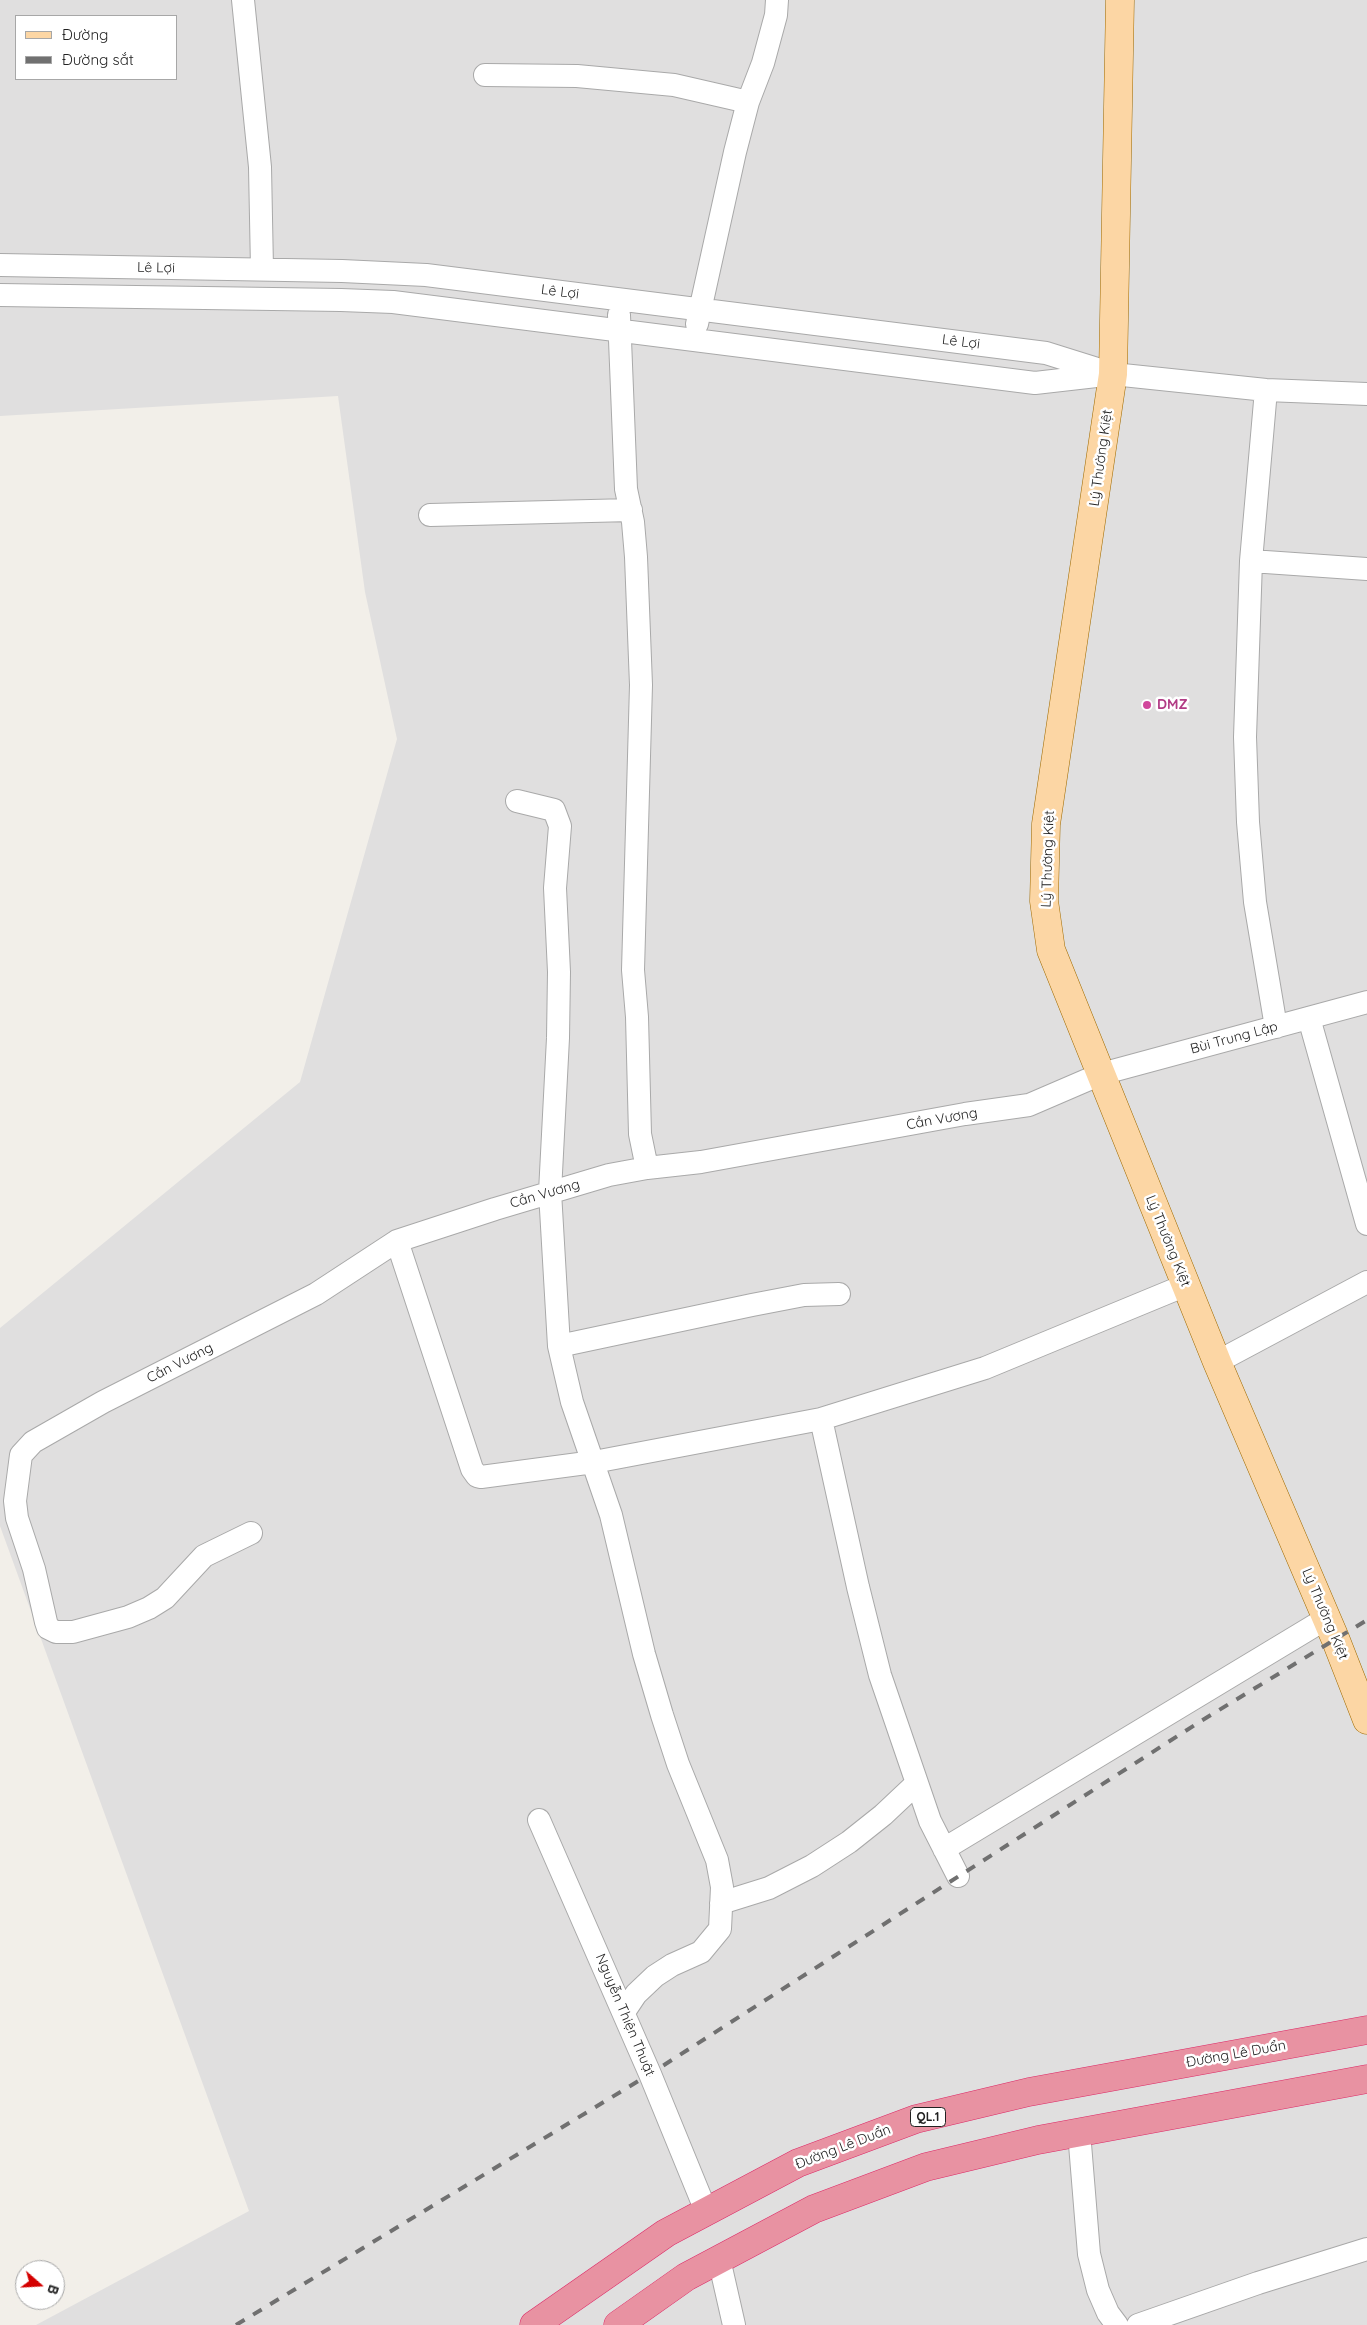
<!DOCTYPE html>
<meta charset="utf-8">
<style>
body{margin:0}
#map{position:relative;width:1367px;height:2325px;overflow:hidden;background:#f2efe9;font-family:Quicksand,sans-serif}
canvas{display:block}
.legend{position:absolute;left:15px;top:15px;width:162px;height:65px;box-sizing:border-box;background:#fff;border:1px solid #a7a7a7;margin:0;padding:6px 9px;list-style:none;font-size:15px;color:#222}
.legend li{display:flex;align-items:center;gap:10px;height:25px}
.legend b{width:25px;border:1px solid #a7a7a7}
.north{position:absolute;left:15px;top:2260px;width:50px;height:50px;box-sizing:border-box;background:#fff;border:1px solid #a7a7a7;border-radius:50%;rotate:109deg;font-size:14px;font-weight:700;line-height:20px;text-align:center;color:#222}
.north::after{content:'';display:block;margin:auto;width:18px;height:22px;background:#d40000;clip-path:polygon(50% 0,100% 100%,50% 72%,0 100%)}
</style>
<div id="map">
<canvas width="1367" height="2325"></canvas>
<ul class="legend">
<li><b style="height:6px;background:#fcd6a4"></b>Đường</li>
<li><b style="height:6px;background:#707070"></b>Đường sắt</li>
</ul>
<div class="north">B</div>
</div>
<script>
const ctx = document.querySelector('canvas').getContext('2d');
ctx.lineJoin = 'round';
function fillPath(path, color) { ctx.fillStyle = color; ctx.fill(path, 'evenodd'); }
const shape = rows => new Path2D(rows.map(r => 'M' + r).join(''));
function strokePath(path, color, width, dash) { ctx.strokeStyle = color; ctx.lineWidth = width; ctx.lineCap = dash ? 'butt' : 'round'; ctx.setLineDash(dash || []); ctx.stroke(path); }
function write(font, color, halo, rows, align = 'center') {
  ctx.font = font + ' Quicksand,sans-serif'; ctx.lineWidth = 5; ctx.setLineDash([]); ctx.textBaseline = 'middle'; ctx.strokeStyle = halo; ctx.fillStyle = color; for (const [text, x, y, turn = 0] of rows) {
    ctx.save(); ctx.translate(x, y); ctx.rotate((+turn || 0) * Math.PI / 180); ctx.textAlign = isNaN(turn) ? turn : align; if (halo) ctx.strokeText(text, 0, 0); ctx.fillText(text, 0, 0); ctx.restore();
  }
}
const residential = shape([
 [0,0,1367,0,1367,2325,36,2325,249,2211,0,1526,0,1328,300,1082,397,739,365,592,338,396,0,416],
 [16,16,176,16,176,79,16,79]
]);
const minor = shape([
 [243,0,260,167,262,269],
 [485,75,577,76,674,85,748,102],
 [0,265,342,271,426,275,1046,353,1113,374,1266,390,1367,394],
 [0,295,341,300,393,302,1035,383,1105,375],
 [619,315,626,489,633,522,636,557,641,685,633,970,637,1017,640,1134,647,1168],
 [697,324,735,152,748,102,763,63,776,15,777,0],
 [1266,390,1251,561,1245,737,1248,822,1255,902,1276,1027],
 [430,515,631,510],
 [1251,561,1367,569],
 [517,801,554,810,560,826,555,888,559,972,558,1038,550,1192,559,1346,572,1402,611,1515,644,1654,662,1715,678,1764,717,1860,722,1887,720,1929,701,1952,672,1965,655,1976,636,1994,624,2012],
 [1309,1018,1367,1224],
 [397,1241,472,1469,477,1476,481,1477,594,1462,821,1419,985,1368,1186,1285],
 [559,1346,752,1305,804,1295,839,1294],
 [1217,1362,1367,1282],
 [821,1419,858,1587,880,1675,930,1821,958,1876],
 [251,1533,204,1556,165,1598,149,1608,128,1617,73,1632,56,1632,48,1628,46,1622,34,1569,17,1518,15,1501,21,1455,33,1442,103,1402,316,1294,397,1241,495,1209,609,1175,647,1168,701,1162,965,1114,1029,1105,1101,1074,1367,1002],
 [539,1820,650,2074,706,2211],
 [944,1849,1327,1618],
 [721,1903,769,1888,812,1866,849,1842,883,1815,917,1783],
 [1079,2132,1089,2254,1098,2290,1108,2313,1117,2325],
 [719,2259,734,2325],
 [1138,2325,1258,2283,1367,2249]
]);
const major = shape([
 [1120,0,1113,374,1046,824,1044,901,1051,950,1217,1362,1335,1638,1367,1720]
]);
const highway = shape([
 [534,2325,666,2233,798,2163,916,2119,1029,2092,1367,2030],
 [618,2325,686,2277,814,2209,926,2167,1038,2140,1367,2079]
]);
const rail = shape([
 [236,2325,650,2074,1201,1721,1367,1620]
]);
const markers = [
 [1147,705,5,"#d1479c"]
];
const shields = [
 [928,2117,35]
];
const shieldNames = [
 ["QL.1",928,2117]
];
const streetNames = [
 ["Lê Lợi",156,268,1],
 ["Lê Lợi",560,292,7],
 ["Lê Lợi",961,342,7],
 ["Lý Thường Kiệt",1101,458,-82],
 ["Lý Thường Kiệt",1048,859,-88],
 ["Bùi Trung Lập",1234,1038,-15],
 ["Cần Vương",942,1119,-10],
 ["Cần Vương",545,1194,-16],
 ["Lý Thường Kiệt",1168,1241,68],
 ["Cần Vương",180,1363,-27],
 ["Lý Thường Kiệt",1325,1614,67],
 ["Nguyễn Thiện Thuật",625,2015,67],
 ["Đường Lê Duẩn",1236,2054,-10],
 ["Đường Lê Duẩn",843,2147,-21]
];
const hotelNames = [
 ["DMZ",1157,705]
];
fillPath(residential, '#e0dfdf');
strokePath(minor, '#a9a9a9', 24);
strokePath(major, '#a06b00', 29);
strokePath(highway, '#dc2a67', 29);
strokePath(minor, '#fff', 22);
strokePath(major, '#fcd6a4', 28);
strokePath(highway, '#e892a2', 28);
strokePath(rail, '#707070', 4, [10, 10]);
for (const [x, y, r, color] of markers) { const dot = new Path2D(); dot.arc(x, y, r, 0, 2 * Math.PI); ctx.fillStyle = color; ctx.fill(dot); strokePath(dot, '#fff', 2); }
for (const [x, y, w] of shields) { const box = new Path2D(); box.roundRect(x - w / 2, y - 9.5, w, 19, 4); ctx.fillStyle = '#fff'; ctx.fill(box); strokePath(box, '#222', 1); }
write('bold 12px', '#222', null, shieldNames);
write('14px', '#222', '#fff', streetNames);
write('bold 14px', '#b23c85', '#fff', hotelNames, 'left');
</script>
